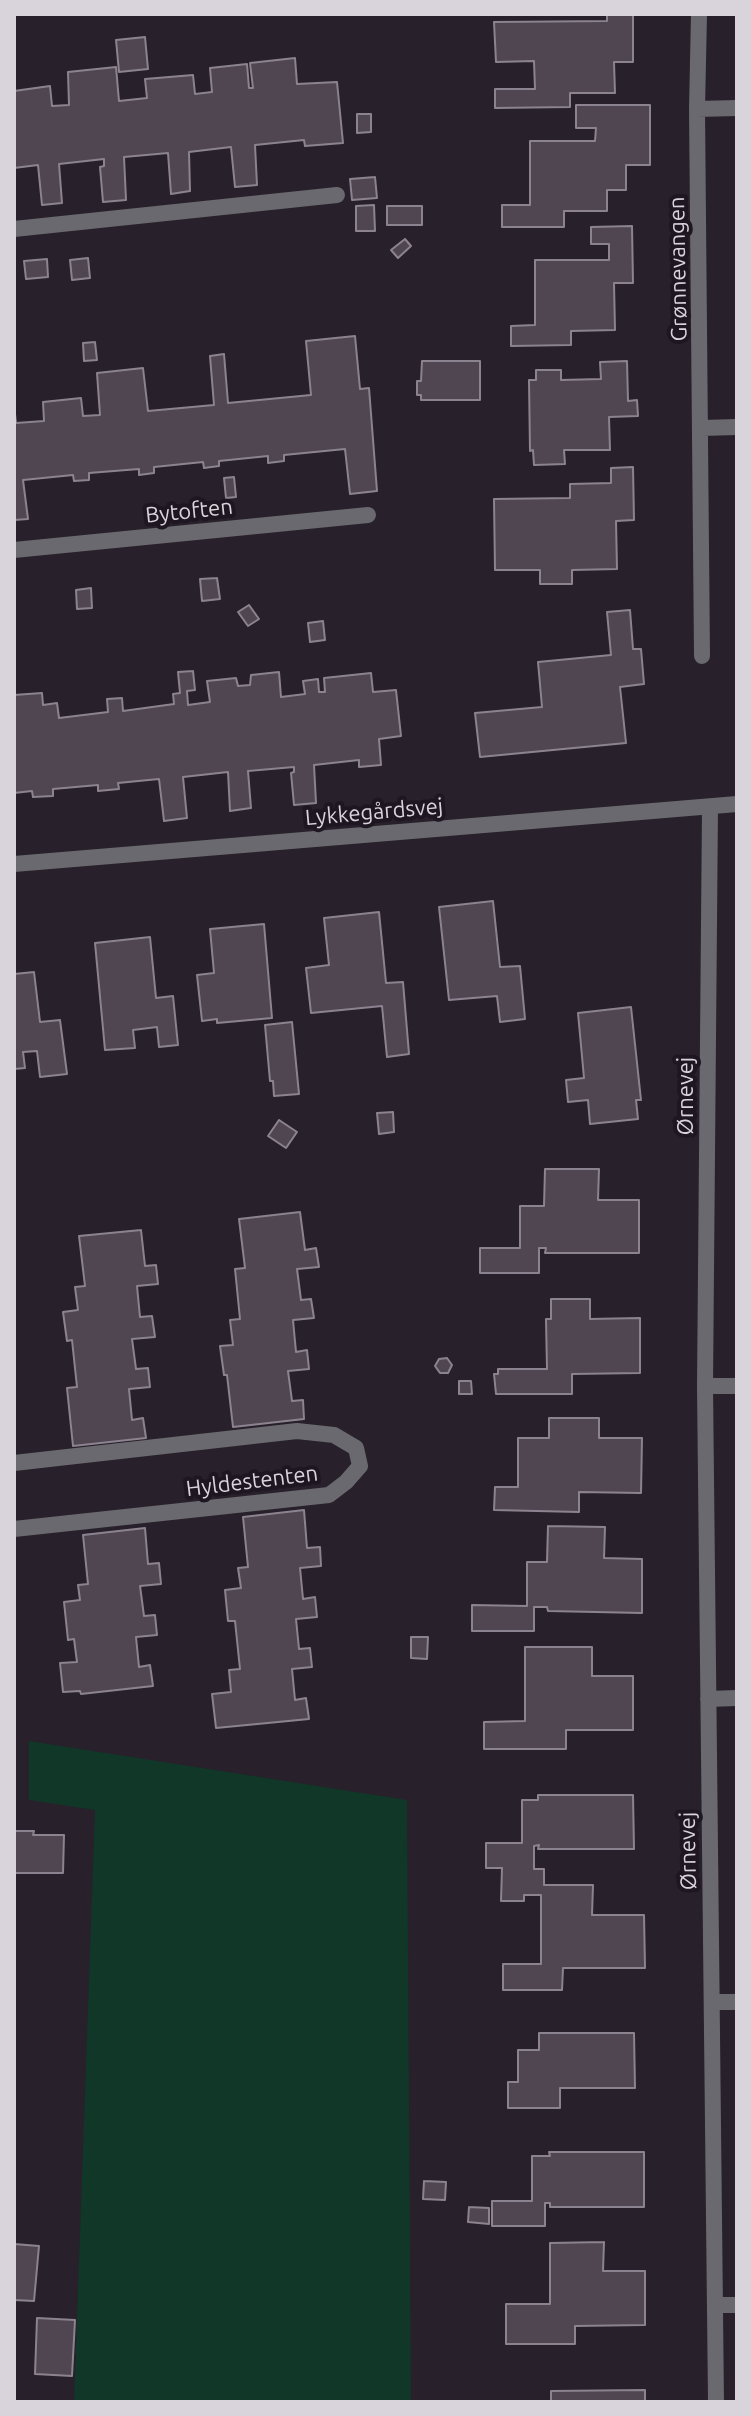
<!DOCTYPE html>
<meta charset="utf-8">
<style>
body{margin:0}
#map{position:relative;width:751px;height:2416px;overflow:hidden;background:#28202a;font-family:Ubuntu,sans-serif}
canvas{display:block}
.frame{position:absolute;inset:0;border:16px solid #d9d4db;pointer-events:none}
</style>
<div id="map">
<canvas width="751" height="2416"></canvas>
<div class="frame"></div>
</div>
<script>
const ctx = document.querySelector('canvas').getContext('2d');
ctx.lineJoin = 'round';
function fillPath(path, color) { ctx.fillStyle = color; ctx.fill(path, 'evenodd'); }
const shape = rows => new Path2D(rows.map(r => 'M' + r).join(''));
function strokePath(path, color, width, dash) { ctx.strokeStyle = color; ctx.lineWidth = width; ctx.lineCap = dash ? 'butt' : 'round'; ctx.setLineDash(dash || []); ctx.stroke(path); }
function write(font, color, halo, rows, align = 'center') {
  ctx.font = font + ' Ubuntu,sans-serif'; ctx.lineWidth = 8; ctx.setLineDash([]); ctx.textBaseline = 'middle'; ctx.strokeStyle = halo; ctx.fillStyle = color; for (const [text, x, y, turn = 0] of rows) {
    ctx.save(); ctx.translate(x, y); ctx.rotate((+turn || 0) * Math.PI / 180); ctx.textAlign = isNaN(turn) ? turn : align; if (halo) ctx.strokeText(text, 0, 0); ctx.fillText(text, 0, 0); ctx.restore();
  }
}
const green = shape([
 [29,1741,407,1800,411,2402,74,2402,95,1810,29,1800]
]);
const building = shape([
 [607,14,633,14,633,62,614,62,615,93,570,93,570,107,495,108,495,89,535,89,534,61,496,62,494,22,607,21,607,14],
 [145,37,148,69,119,72,116,40,145,37],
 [295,58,297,84,337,82,343,143,305,146,304,140,255,145,257,185,235,187,231,147,189,152,190,191,171,194,168,153,124,157,126,200,103,202,100,167,104,166,104,159,59,164,62,203,42,205,38,165,14,168,14,91,50,86,52,106,69,105,68,72,116,67,119,101,147,98,145,79,193,75,195,94,212,92,210,68,247,64,249,88,253,88,250,63,295,58],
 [576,105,650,105,650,165,626,165,626,190,607,190,607,211,564,211,564,227,502,227,502,205,530,205,530,141,595,141,596,128,576,128,576,105],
 [357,114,371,114,371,132,357,133,357,114],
 [375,177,377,198,352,200,350,179,375,177],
 [374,205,375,231,356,231,356,206,374,205],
 [387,206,422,206,422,225,387,225,387,206],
 [632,226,633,283,614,283,615,330,571,331,571,345,511,346,511,326,535,325,535,260,609,260,609,244,591,244,591,227,632,226],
 [405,239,411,246,398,258,391,250,405,239],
 [88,258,90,278,72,280,70,260,88,258],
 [47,259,48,277,26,279,24,261,47,259],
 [355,336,360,389,369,388,377,491,350,494,345,449,284,455,284,461,268,463,268,456,219,461,219,466,204,468,203,462,154,467,154,473,139,475,139,469,89,473,89,480,74,481,73,475,23,480,28,519,14,520,14,405,16,423,44,421,43,402,81,398,83,416,100,415,97,373,143,368,148,411,214,405,210,356,224,354,228,403,311,395,306,341,355,336],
 [95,342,97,360,84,361,83,343,95,342],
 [422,361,480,361,480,400,421,400,421,395,417,395,417,381,421,381,422,361],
 [627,361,628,401,637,400,638,416,609,417,610,450,564,450,565,464,534,465,533,450,530,451,529,380,536,380,536,370,561,370,561,380,601,379,600,362,627,361],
 [633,467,634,520,616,521,617,569,572,570,572,584,540,584,540,570,495,570,494,499,570,498,570,484,611,483,611,468,633,467],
 [234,477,236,497,226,498,224,478,234,477],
 [217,578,220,599,202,601,200,579,217,578],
 [91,588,92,608,77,609,76,590,91,588],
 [249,605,259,619,248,626,238,612,249,605],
 [630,610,633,649,641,649,644,684,620,687,626,743,480,757,475,713,542,707,538,662,611,655,607,612,630,610],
 [323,621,325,640,310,642,308,623,323,621],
 [193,671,195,690,187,691,188,705,210,702,207,681,236,678,238,686,250,685,251,675,279,672,281,697,305,694,303,681,318,679,319,692,325,692,324,678,371,673,373,692,396,690,401,736,379,739,381,765,359,767,359,760,314,765,316,803,294,805,291,773,294,772,294,767,248,771,251,808,230,811,228,772,183,777,187,818,164,821,159,779,118,783,119,789,98,791,98,785,53,789,53,796,33,797,32,791,14,793,14,695,42,693,43,705,57,703,59,718,108,712,107,699,122,698,123,711,174,704,173,694,180,693,178,672,193,671],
 [493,901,500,967,520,966,525,1019,500,1022,497,996,449,1000,439,907,493,901],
 [379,912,386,983,403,982,409,1054,387,1057,382,1006,311,1013,306,968,329,965,324,918,379,912],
 [264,924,272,1018,217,1023,217,1019,202,1021,197,975,214,973,210,929,264,924],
 [150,937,156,998,173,996,178,1045,159,1047,157,1027,133,1030,135,1048,105,1050,95,943,150,937],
 [34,972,40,1022,60,1020,67,1074,40,1077,37,1051,23,1052,25,1068,14,1069,14,974,34,972],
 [631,1007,641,1100,636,1100,638,1119,590,1124,588,1100,568,1102,566,1080,584,1078,578,1013,631,1007],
 [292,1022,299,1094,274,1096,273,1081,270,1081,265,1025,292,1022],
 [393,1112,394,1132,379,1134,377,1113,393,1112],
 [279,1120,297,1132,286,1148,268,1136,279,1120],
 [545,1169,599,1169,598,1200,639,1200,639,1253,545,1253,546,1248,539,1248,539,1273,480,1273,480,1248,520,1248,520,1206,544,1206,545,1169],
 [300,1212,305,1250,316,1248,319,1267,297,1269,301,1300,311,1299,314,1318,293,1320,296,1352,307,1350,309,1369,288,1371,292,1401,303,1400,304,1419,233,1427,227,1375,224,1375,220,1346,233,1345,230,1320,240,1319,235,1269,245,1268,239,1219,300,1212],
 [141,1230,145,1266,156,1265,158,1284,137,1286,140,1317,152,1316,155,1337,132,1339,136,1369,148,1368,150,1387,129,1389,132,1420,143,1418,146,1438,73,1446,67,1388,77,1387,72,1340,67,1341,63,1312,78,1310,75,1287,85,1286,79,1236,141,1230],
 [551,1299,590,1299,590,1319,640,1318,640,1373,572,1374,572,1394,496,1394,494,1374,498,1374,498,1369,547,1369,546,1319,551,1319,551,1299],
 [447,1358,452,1365,448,1373,440,1373,435,1366,439,1359,447,1358],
 [459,1381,471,1381,472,1394,459,1394,459,1381],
 [549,1418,599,1418,599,1438,642,1438,641,1493,579,1492,579,1512,494,1510,495,1487,518,1487,518,1438,549,1438,549,1418],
 [304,1510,307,1548,320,1547,321,1566,300,1568,303,1599,315,1597,317,1617,296,1619,299,1649,310,1648,312,1667,292,1669,295,1700,306,1698,309,1719,216,1728,212,1694,231,1692,229,1670,240,1669,235,1621,228,1621,225,1590,241,1588,238,1568,248,1567,243,1517,304,1510],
 [548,1526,605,1527,604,1558,642,1559,642,1613,548,1611,547,1607,534,1607,534,1631,472,1631,472,1605,527,1606,527,1562,547,1562,548,1526],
 [145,1528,148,1564,159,1563,161,1584,140,1586,144,1616,155,1615,157,1635,136,1637,139,1667,150,1665,153,1686,81,1694,80,1691,63,1692,60,1663,77,1662,74,1639,68,1640,64,1602,80,1600,78,1585,88,1584,83,1535,145,1528],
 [411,1637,428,1637,427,1659,411,1658,411,1637],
 [525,1647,592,1647,592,1676,633,1676,633,1730,566,1730,566,1749,484,1749,484,1722,525,1721,525,1647],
 [538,1795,633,1795,634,1849,538,1849,539,1845,534,1846,534,1869,544,1869,544,1885,593,1885,592,1915,644,1915,645,1968,563,1968,562,1990,503,1990,503,1964,541,1964,541,1895,524,1895,524,1901,501,1901,502,1868,486,1868,486,1843,522,1843,522,1800,538,1800,538,1795],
 [14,1831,34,1831,33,1835,64,1835,63,1873,14,1873,14,1831],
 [539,2033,634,2033,635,2088,560,2088,560,2108,508,2108,508,2082,518,2082,518,2050,539,2050,539,2033],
 [549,2152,644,2152,644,2207,550,2207,550,2203,545,2203,545,2226,492,2226,492,2201,532,2201,532,2156,550,2156,549,2152],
 [424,2181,446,2182,445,2200,423,2199,424,2181],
 [469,2207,489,2208,489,2224,468,2222,469,2207],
 [604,2242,603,2271,645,2271,645,2325,575,2326,575,2344,506,2344,506,2304,550,2304,550,2243,604,2242],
 [14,2244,39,2246,34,2301,14,2300,14,2244],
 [37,2318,75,2320,72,2376,35,2374,37,2318],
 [645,2390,645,2402,551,2402,551,2391,645,2390]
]);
const lane = shape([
 [14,1463,297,1431,334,1435,356,1448,360,1466,346,1482,329,1495,14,1529]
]);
const street = shape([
 [699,14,697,109,702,656],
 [697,109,737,108],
 [14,229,337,195],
 [702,428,737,427],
 [14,550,368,515],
 [710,807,705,1386,716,2402],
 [14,864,737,804],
 [705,1386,737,1386],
 [708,1699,737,1698],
 [713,2002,737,2002],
 [716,2305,737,2305]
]);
const streetNames = [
 ["Grønnevangen",678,269,-91],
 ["Bytoften",189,511,-6],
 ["Lykkegårdsvej",374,812,-5],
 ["Ørnevej",686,1096,-90],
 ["Hyldestenten",252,1481,-7],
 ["Ørnevej",688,1851,-91]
];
fillPath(green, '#103727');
fillPath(building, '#4f4652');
strokePath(building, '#8c8390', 2);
strokePath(lane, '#69696f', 16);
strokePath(street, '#69696f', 16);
write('22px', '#d9d4db', '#1e1721', streetNames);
</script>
